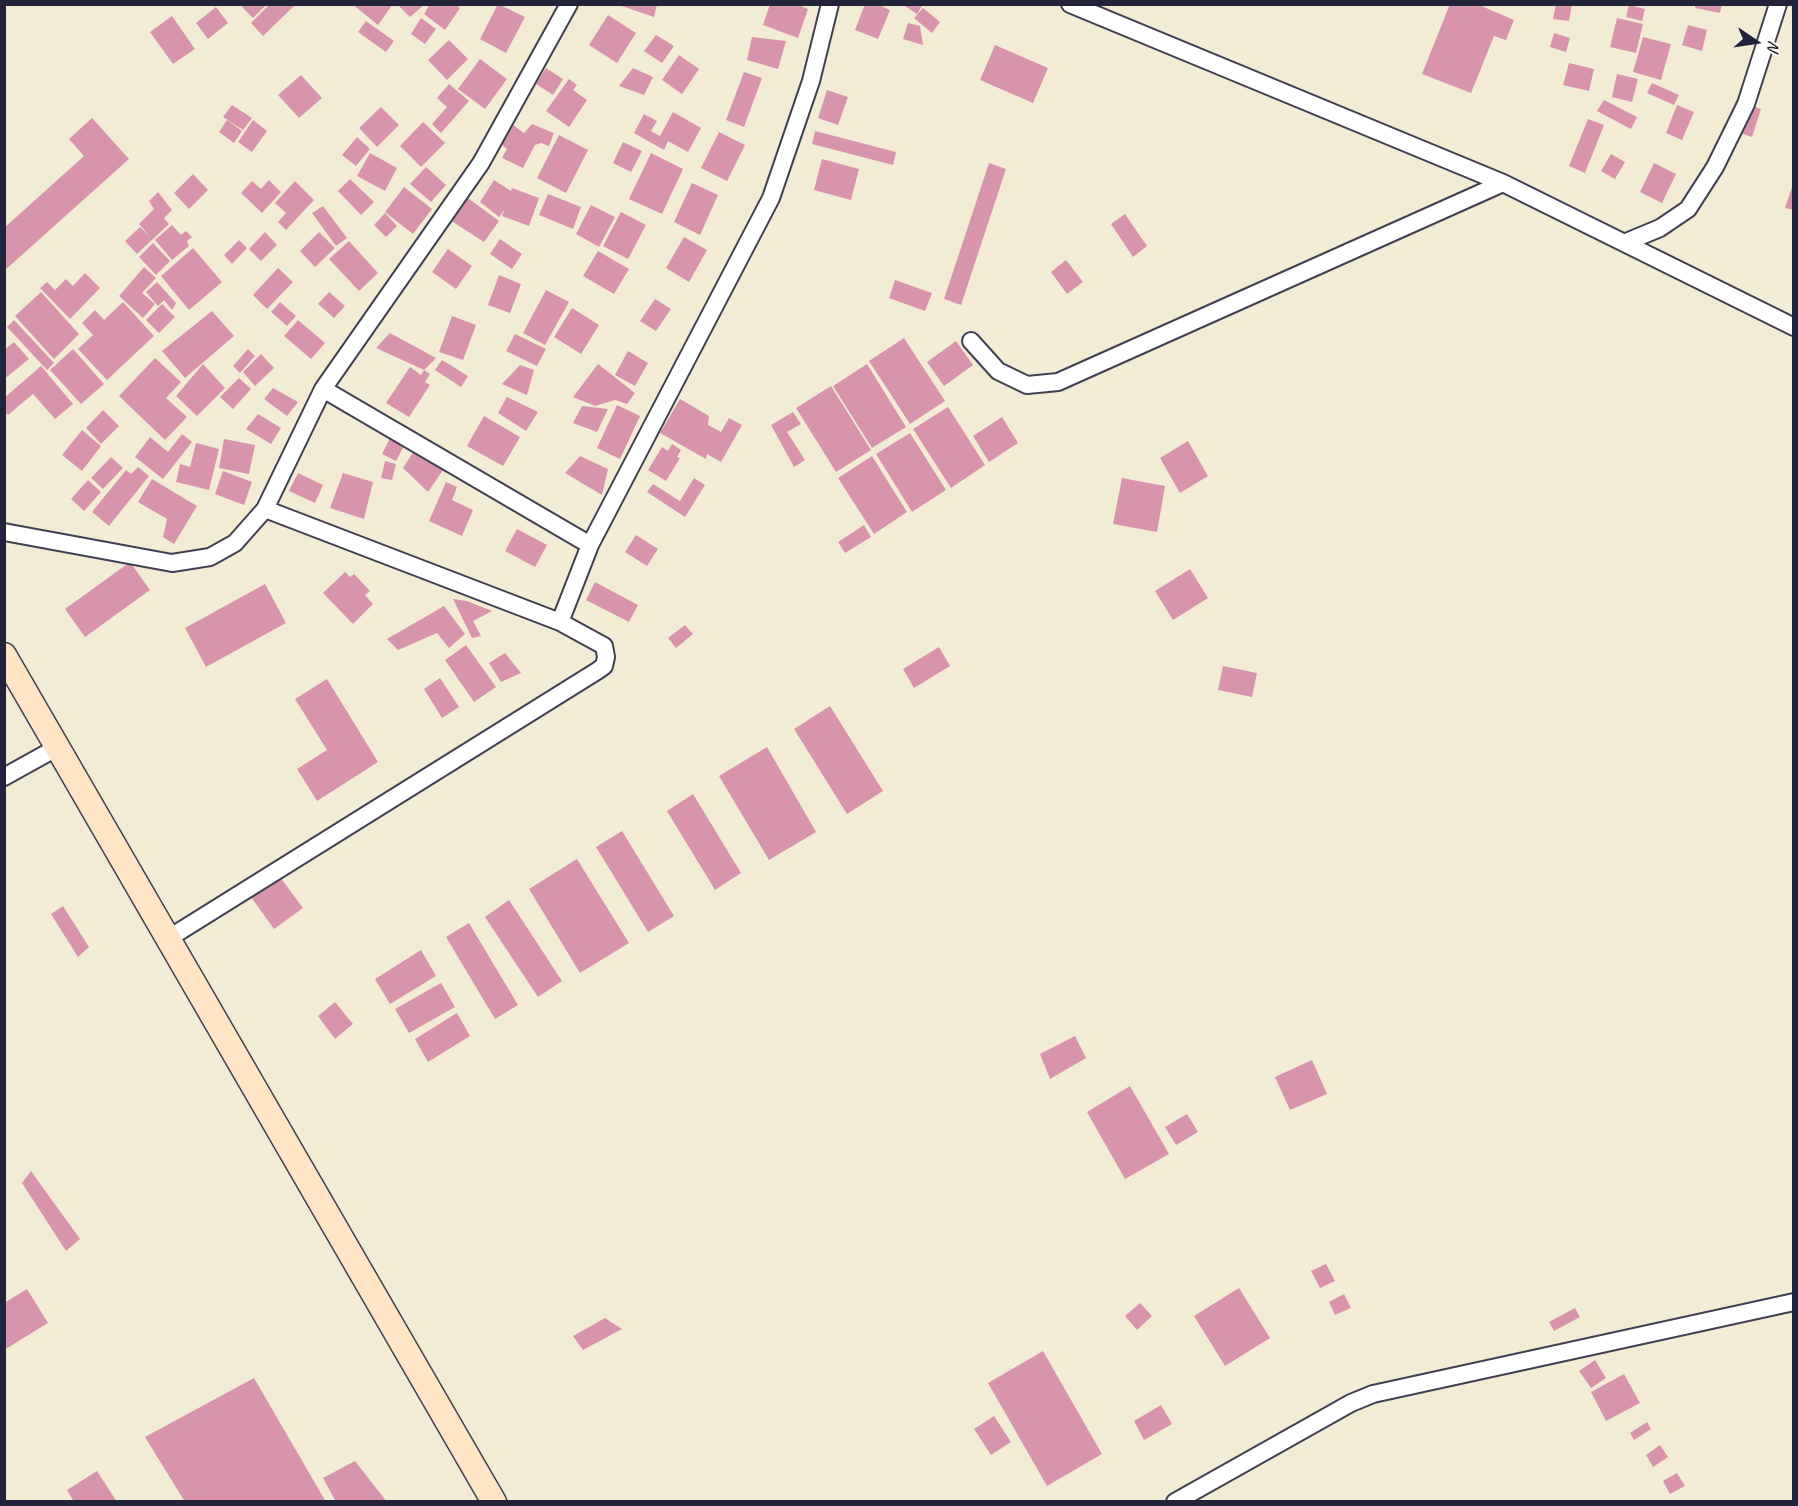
<!DOCTYPE html>
<style>
body{margin:0}
#map{position:relative;width:1798px;height:1506px;overflow:hidden;background:#f3ecd5;font-family:Caveat,sans-serif}
canvas{display:block}
.frame{position:absolute;inset:0;border:6px solid #22223b;pointer-events:none}
.north{position:absolute;left:1726px;top:12px;width:60px;height:60px;-webkit-text-stroke:4px #fbf7ec;paint-order:stroke;rotate:103deg;font-size:16px;font-weight:700;line-height:24px;text-align:center;color:#22223b}
.north::after{content:'';display:block;margin:auto;width:21px;height:27px;background:#22223b;clip-path:polygon(50% 0,100% 100%,50% 72%,0 100%)}
</style>
<div id="map">
<canvas width="1798" height="1506"></canvas>
<div class="frame"></div>
<div class="north">N</div>
</div>
<script>
const ctx = document.querySelector('canvas').getContext('2d');
ctx.lineJoin = 'round';
function fillPath(path, color) { ctx.fillStyle = color; ctx.fill(path, 'evenodd'); }
const shape = rows => new Path2D(rows.map(r => 'M' + r).join(''));
function strokePath(path, color, width, dash) { ctx.strokeStyle = color; ctx.lineWidth = width; ctx.lineCap = dash ? 'butt' : 'round'; ctx.setLineDash(dash || []); ctx.stroke(path); }
const building = shape([
 [245,4,267,4,253,18,242,7],
 [270,4,296,4,263,36,251,23],
 [352,4,393,4,378,25],
 [430,4,455,4,460,8,445,30,424,14],
 [498,4,525,17,506,53,480,39],
 [616,4,657,4,654,17],
 [770,4,796,4,808,9,798,38,763,25],
 [865,4,877,4,890,10,878,39,855,30],
 [902,4,923,4,917,14],
 [1450,4,1477,4,1514,20,1506,40,1494,36,1471,93,1422,74],
 [1556,4,1572,4,1569,21,1553,19],
 [1696,4,1722,4,1720,13,1695,8],
 [398,5,424,5,410,17],
 [1629,5,1645,9,1642,21,1626,17],
 [216,7,228,23,208,39,196,23],
 [923,8,940,22,932,33,914,18],
 [608,15,636,33,617,63,589,45],
 [172,16,195,49,173,64,150,32],
 [421,18,436,29,425,44,411,34],
 [1617,18,1643,24,1636,53,1610,47],
 [366,21,394,41,386,52,358,32],
 [908,23,920,26,923,45,903,39],
 [1688,25,1707,30,1702,51,1682,45],
 [1554,33,1570,38,1566,52,1550,47],
 [656,35,674,46,662,63,644,51],
 [752,37,786,41,778,69,747,60],
 [1643,37,1671,44,1661,80,1633,72],
 [449,40,468,59,447,80,428,60],
 [995,45,1048,68,1033,103,980,80],
 [679,55,699,69,682,94,662,80],
 [480,59,507,79,485,109,458,89],
 [1569,63,1594,69,1589,91,1563,85],
 [546,68,563,79,553,95,536,84],
 [633,68,653,77,644,95,619,86],
 [744,72,762,78,744,127,726,120],
 [1617,74,1638,79,1632,102,1612,97],
 [301,75,322,98,299,118,278,95],
 [569,79,577,85,573,90,587,100,569,127,546,111],
 [1652,83,1679,95,1674,105,1647,93],
 [449,84,469,101,441,133,432,124,447,107,437,98],
 [827,90,848,97,838,125,818,118],
 [1604,100,1637,117,1631,129,1597,111],
 [1736,100,1761,109,1752,137,1726,128],
 [232,105,252,118,243,130,223,117],
 [1677,105,1694,112,1682,140,1666,133],
 [381,107,399,125,377,147,359,128],
 [673,112,701,128,688,152,668,141,664,150,634,133,644,114,657,121,651,131,660,136],
 [92,118,129,159,4,271,4,228,84,156,69,139],
 [1588,119,1604,125,1585,173,1569,166],
 [227,120,242,131,234,143,219,132],
 [253,120,267,131,252,152,238,142],
 [423,122,445,143,421,167,400,146],
 [532,124,554,133,549,146,541,143,535,145,523,168,502,158,507,149,501,144,513,125,524,133],
 [815,131,896,152,893,165,812,144],
 [719,132,745,145,727,181,701,168],
 [559,135,588,150,566,193,537,178],
 [357,137,370,149,356,166,342,155],
 [623,142,642,151,631,172,613,163],
 [370,153,397,168,385,191,357,176],
 [651,153,683,169,662,214,629,199],
 [1611,154,1625,162,1615,179,1601,171],
 [822,159,859,169,851,200,814,190],
 [989,163,1006,169,961,305,944,299],
 [1654,163,1676,174,1662,203,1640,192],
 [426,167,446,185,431,202,410,184],
 [193,174,208,190,189,209,174,193],
 [350,179,374,202,361,215,338,191],
 [269,180,281,192,262,213,241,193,252,181,261,189],
 [494,180,511,191,512,188,539,198,529,226,502,216,505,209,499,217,480,202],
 [295,181,314,200,286,230,278,222,286,213,275,203],
 [692,183,718,195,700,235,674,222],
 [1793,184,1794,184,1794,210,1785,208],
 [404,187,432,209,413,234,385,212],
 [158,192,172,210,164,218,169,224,137,254,125,241,140,227,150,237,139,224,154,209,149,201],
 [548,194,581,207,573,229,539,215],
 [468,198,499,221,484,242,450,220],
 [591,205,615,217,599,247,576,234],
 [323,206,347,238,336,246,312,213],
 [621,212,646,225,628,259,603,246],
 [385,213,397,226,386,237,374,225],
 [1125,214,1147,246,1133,257,1111,224],
 [172,225,181,235,186,231,192,237,187,241,189,246,172,260,155,240],
 [265,232,277,245,261,261,249,249],
 [319,232,335,248,315,267,300,251],
 [684,237,707,250,689,282,666,268],
 [500,239,522,254,512,269,490,254],
 [239,240,247,248,232,264,224,255],
 [349,241,378,273,359,291,329,259],
 [153,243,170,261,156,275,139,257],
 [193,248,222,282,189,310,161,276],
 [448,249,472,266,456,289,432,272],
 [598,251,629,269,614,294,583,276],
 [1066,260,1083,282,1067,294,1051,272],
 [144,267,156,278,142,293,155,304,143,318,119,296],
 [278,268,293,282,267,309,253,295],
 [85,273,100,288,70,319,40,288,47,282,55,290,66,279,73,286],
 [499,275,521,284,510,313,488,305],
 [895,280,932,293,925,311,889,298],
 [157,282,176,303,172,310,164,300,158,306,146,292],
 [546,290,569,302,545,345,523,333],
 [41,292,79,334,54,359,15,316],
 [329,292,345,306,334,318,318,304],
 [655,299,671,309,656,331,640,321],
 [123,302,154,336,107,380,78,349,93,335,82,323,95,310,104,320],
 [280,302,296,316,287,326,271,312],
 [162,304,175,317,159,333,146,320],
 [572,308,599,325,581,354,554,337],
 [212,311,234,336,185,378,162,351],
 [452,316,476,325,463,360,439,352],
 [14,320,54,363,47,370,7,327],
 [298,320,325,343,311,359,284,336],
 [390,333,436,358,424,370,430,374,425,382,430,385,409,417,386,403,410,367,421,375,424,370,376,348],
 [515,334,546,349,537,366,506,351],
 [904,338,945,401,910,424,869,361],
 [956,341,973,365,944,386,927,362],
 [14,342,29,359,7,377,4,374,4,350],
 [73,349,104,384,81,404,50,370],
 [248,349,255,356,240,373,233,366],
 [628,351,648,363,635,386,615,375],
 [261,354,274,368,255,386,243,372],
 [155,358,181,382,166,398,187,417,165,440,119,396],
 [442,360,468,376,461,387,435,370],
 [203,364,225,388,197,416,176,396],
 [598,364,635,393,627,404,615,400,595,406,573,397],
 [867,364,906,427,872,448,833,386],
 [520,365,534,370,527,395,502,384],
 [41,366,73,404,55,419,33,394,8,415,4,411,4,398],
 [239,378,251,389,233,409,220,397],
 [831,386,871,450,836,472,796,408],
 [273,388,298,402,287,416,264,399],
 [507,397,538,412,526,431,498,413],
 [680,399,709,416,708,425,721,432,729,418,742,425,721,462,707,454,706,459,660,433],
 [617,405,640,416,620,459,597,448],
 [582,406,608,409,597,432,573,423],
 [948,407,985,465,951,488,913,429],
 [103,410,119,426,101,444,86,428],
 [793,412,801,424,787,432,805,460,794,467,771,425],
 [258,414,281,428,271,444,246,429],
 [484,416,520,437,503,466,467,446],
 [1002,417,1018,443,989,462,973,436],
 [82,430,101,446,82,471,62,455],
 [910,433,946,490,912,512,876,454],
 [182,434,192,442,163,479,135,457,150,437,168,452],
 [392,434,406,442,396,461,382,454],
 [224,439,255,445,249,474,219,468],
 [1188,441,1208,476,1180,493,1160,458],
 [196,443,219,449,209,490,176,482,180,464,190,467],
 [672,444,681,450,677,457,680,458,666,481,648,470,662,447,668,451],
 [414,451,443,470,428,492,403,468],
 [580,456,608,469,602,495,565,473],
 [872,456,907,512,874,534,838,478],
 [111,457,123,468,103,489,91,478],
 [385,461,396,464,392,480,381,478],
 [138,467,149,476,109,526,92,512,126,470,131,474],
 [223,471,252,482,244,505,215,494],
 [298,473,323,485,315,503,289,491],
 [343,473,373,482,364,519,330,508],
 [694,478,705,485,685,517,647,492,653,484,680,501],
 [1122,478,1165,486,1157,532,1113,524],
 [152,479,197,506,174,544,163,537,167,519,138,502],
 [88,480,101,492,84,511,71,499],
 [446,482,457,487,452,500,473,510,462,536,429,521],
 [864,525,871,537,845,553,838,542],
 [517,529,547,545,535,567,505,551],
 [636,535,658,549,647,566,625,552],
 [130,562,150,590,85,637,65,609],
 [1190,569,1208,598,1173,620,1155,591],
 [345,572,350,577,354,574,370,591,365,595,373,604,353,624,323,593],
 [595,582,638,605,629,622,586,600],
 [265,584,286,623,206,667,185,628],
 [453,599,467,601,492,611,473,621,481,636,472,638],
 [444,606,465,634,449,648,437,633,398,650,387,639],
 [685,625,693,634,676,648,668,638],
 [466,645,496,687,474,702,445,660],
 [939,647,950,666,914,688,903,669],
 [505,653,521,673,501,682,489,663],
 [1223,666,1257,673,1252,697,1218,690],
 [440,678,459,707,442,718,424,689],
 [327,679,378,762,317,801,297,769,327,750,295,699],
 [830,706,883,791,847,814,794,729],
 [767,747,816,832,769,860,719,776],
 [693,794,741,873,715,890,667,811],
 [622,831,674,916,648,932,596,847],
 [577,859,629,943,580,973,529,889],
 [280,877,303,908,274,929,251,897],
 [509,900,562,981,538,997,485,917],
 [63,906,89,947,78,957,51,914],
 [469,923,518,1005,495,1019,446,937],
 [421,950,436,976,390,1004,375,979],
 [441,983,455,1007,409,1033,395,1009],
 [335,1002,353,1024,335,1039,318,1016],
 [457,1013,470,1036,428,1062,415,1039],
 [1075,1036,1086,1058,1050,1079,1040,1054],
 [1312,1060,1327,1094,1290,1110,1275,1077],
 [1130,1086,1169,1154,1125,1179,1087,1112],
 [1187,1114,1198,1132,1176,1145,1165,1127],
 [31,1171,80,1239,66,1251,22,1183],
 [1326,1264,1335,1281,1320,1288,1311,1271],
 [1239,1288,1270,1338,1225,1366,1194,1316],
 [27,1289,48,1323,4,1350,4,1303],
 [1344,1294,1351,1308,1335,1315,1329,1302],
 [1140,1303,1152,1316,1137,1330,1125,1316],
 [1575,1308,1580,1317,1554,1331,1549,1322],
 [605,1318,622,1329,583,1350,573,1336],
 [1043,1351,1102,1454,1047,1486,988,1383],
 [1595,1360,1606,1378,1591,1388,1579,1371],
 [1624,1374,1640,1403,1606,1421,1591,1392],
 [254,1378,326,1502,185,1502,145,1437],
 [1161,1405,1172,1424,1144,1440,1134,1421],
 [994,1416,1011,1442,991,1455,974,1429],
 [1647,1422,1651,1429,1634,1440,1630,1433],
 [1660,1445,1668,1457,1653,1467,1646,1455],
 [355,1461,387,1502,336,1502,323,1478],
 [97,1471,117,1502,74,1502,67,1490],
 [1677,1473,1685,1486,1670,1494,1663,1481]
]);
const minor = shape([
 [1070,4,1503,183,1794,327],
 [1624,243,1660,228,1688,209,1715,167,1746,104,1778,4],
 [971,341,998,371,1027,385,1058,382,1503,183],
 [323,389,590,545],
 [4,532,172,563,210,557,235,543,265,509,323,389,481,163,569,4],
 [560,622,590,545,771,198,811,81,830,4],
 [4,777,58,747],
 [169,938,597,671,604,666,606,657,604,646,560,622,265,509],
 [1175,1502,1351,1403,1373,1394,1794,1302]
]);
const secondary = shape([
 [4,655,494,1502]
]);
fillPath(building, '#d894ab');
strokePath(minor, '#414052', 20);
strokePath(secondary, '#414052', 27);
strokePath(minor, '#fff', 16);
strokePath(secondary, '#ffe4c6', 24);
</script>
